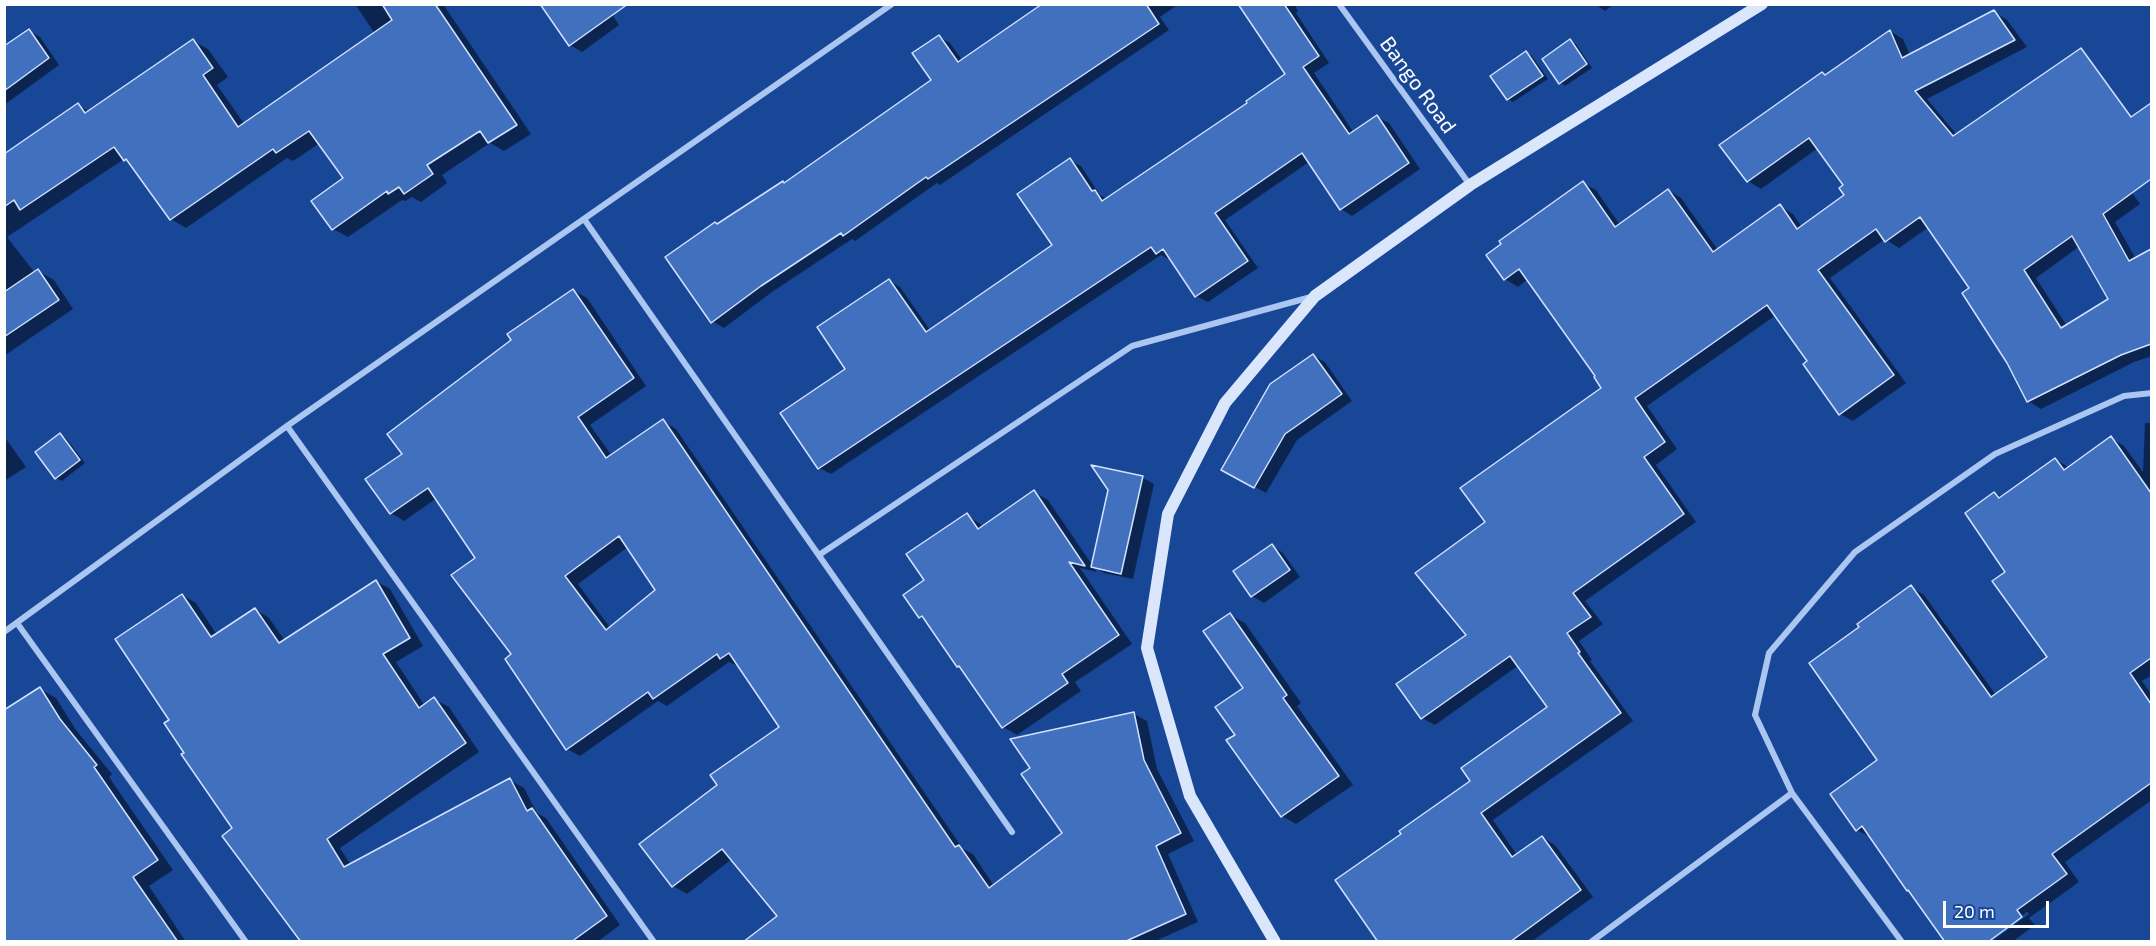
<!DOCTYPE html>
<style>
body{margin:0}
#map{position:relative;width:2156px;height:946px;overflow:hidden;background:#184797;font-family:"Exo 2",sans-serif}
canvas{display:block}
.frame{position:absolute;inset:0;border:6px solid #fff;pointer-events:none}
.scale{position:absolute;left:1943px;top:901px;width:106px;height:27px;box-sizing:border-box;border:3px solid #fff;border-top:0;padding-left:8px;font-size:18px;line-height:21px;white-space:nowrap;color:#fff;-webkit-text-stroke:4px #184797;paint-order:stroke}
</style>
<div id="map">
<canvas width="2156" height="946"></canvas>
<div class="frame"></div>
<div class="scale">20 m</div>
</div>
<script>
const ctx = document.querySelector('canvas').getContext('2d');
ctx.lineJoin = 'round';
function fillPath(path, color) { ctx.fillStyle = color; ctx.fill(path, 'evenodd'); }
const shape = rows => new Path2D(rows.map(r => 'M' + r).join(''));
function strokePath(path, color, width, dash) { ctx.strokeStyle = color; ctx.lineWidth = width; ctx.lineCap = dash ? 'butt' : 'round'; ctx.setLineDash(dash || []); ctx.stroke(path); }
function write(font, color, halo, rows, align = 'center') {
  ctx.font = font + ' "Exo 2",sans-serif'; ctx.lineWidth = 6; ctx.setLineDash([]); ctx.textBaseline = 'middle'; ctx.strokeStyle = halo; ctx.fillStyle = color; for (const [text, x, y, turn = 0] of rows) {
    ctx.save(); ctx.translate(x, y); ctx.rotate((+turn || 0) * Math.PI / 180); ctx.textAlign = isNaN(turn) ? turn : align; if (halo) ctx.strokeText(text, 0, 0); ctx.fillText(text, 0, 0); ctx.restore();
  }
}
const shadow = shape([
 [355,4,443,4,531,134,504,151,490,143,442,175,447,183,421,202,412,197,405,201,402,200,348,237,333,229,346,178,320,143,293,161,287,158,186,228,171,219,131,164,124,159,7,237,35,273,38,271,54,280,73,309,4,356,4,156,78,105,90,112,193,41,208,49,228,77,217,85,245,125,375,34],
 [605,4,619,25,582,52,570,45],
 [1044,4,1179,4,1160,17,1169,30,940,185,937,183,855,241,852,239,772,292,724,328,712,321,718,225,785,184,933,80,939,37,950,43,962,60],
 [1240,4,1294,4,1298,11,1296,13,1329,63,1314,73,1354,133,1377,117,1389,123,1420,169,1352,216,1341,209,1309,162,1225,220,1258,268,1208,302,1196,296,1170,258,1168,259,1161,255,831,474,819,468,889,281,900,287,930,330,1054,246,1070,160,1081,166,1100,195,1107,199,1249,103,1287,74],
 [1595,4,1614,4,1605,11],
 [1994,12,2007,20,2027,47,1927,99,1957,135,2054,85,2140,204,2115,222,2136,259,2152,251,2152,356,2134,362,2041,409,2028,401,1971,288,1929,227,1899,248,1885,239,1830,278,1906,383,1853,421,1840,414,1809,362,1776,315,1647,406,1677,449,1656,465,1696,522,1585,601,1603,624,1579,641,1592,660,1590,661,1633,721,1493,820,1517,855,1542,837,1555,845,1593,897,1531,942,1381,942,1403,834,1472,781,1550,707,1519,665,1435,725,1422,718,1469,635,1487,522,1603,388,1598,377,1528,279,1518,287,1505,279,1583,183,1596,190,1620,225,1668,190,1681,198,1718,250,1780,206,1793,214,1802,227,1846,195,1845,186,1818,148,1761,189,1748,181,1826,76,1890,31,1903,39,1910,55],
 [2080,246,2110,300,2067,326,2036,278],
 [29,31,40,37,59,65,4,105,4,41,8,46],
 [1570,41,1576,44,1592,68,1565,86,1560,82],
 [1526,52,1532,56,1548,79,1513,102,1508,99],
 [2152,105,2152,176,2123,124],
 [573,290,587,298,646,386,590,425,612,456,663,421,676,429,963,849,973,854,994,886,1064,833,1134,714,1147,721,1157,769,1194,841,1168,854,1198,922,1153,942,774,942,780,917,732,859,687,894,673,886,641,844,719,785,781,727,737,664,735,665,729,662,667,706,658,701,580,756,567,749,513,655,477,558,437,498,404,521,391,513,404,454,513,340],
 [628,547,657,591,611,629,578,584],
 [1314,356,1325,362,1352,401,1297,440,1266,493,1224,469],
 [2145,423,2152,423,2152,675,2142,681,2152,695,2152,800,2065,862,2079,882,2029,918,2035,925,2012,942,1991,942,2029,914,2027,912,1985,942,1908,890,1870,837,1857,830,1879,761,1862,628,1911,587,1924,595,1996,695,2049,658,2007,572,1995,493,2002,497,2055,459,2070,468,2111,438,2124,446,2143,472],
 [61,435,66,438,85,463,62,481,56,478],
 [4,436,26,467,4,481],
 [1095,467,1143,478,1154,484,1133,579,1104,573,1093,566,1110,490],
 [1034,492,1048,500,1097,572,1080,568,1132,644,1075,682,1081,691,1017,735,1003,727,963,670,958,666,926,620,920,617,927,581,967,515,984,527],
 [1272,546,1283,553,1300,577,1264,603,1252,596],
 [376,581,390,589,423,646,396,662,425,706,434,699,449,707,479,752,340,848,351,865,510,780,524,788,537,813,546,818,620,925,597,942,302,942,235,828,186,753,171,720,182,595,196,603,217,635,255,609,269,618,285,641],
 [1230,615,1245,623,1301,703,1297,706,1353,785,1296,824,1282,816,1237,735,1245,688],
 [40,689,56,698,76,730,112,774,109,777,173,870,149,886,186,942,80,942]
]);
const building = shape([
 [382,4,435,4,517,125,488,143,480,131,427,165,433,174,404,194,399,187,388,194,387,191,332,230,311,201,343,178,309,131,276,153,273,149,170,220,126,159,124,161,114,147,20,210,14,200,4,207,4,154,78,103,85,113,193,39,213,68,203,75,238,127,392,20,382,4],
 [540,4,628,4,569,46,540,4],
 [1042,4,1146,4,1159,24,928,179,926,177,843,236,841,233,761,286,711,323,665,257,715,222,717,224,783,181,784,183,931,80,912,53,939,35,958,62,1042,4],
 [1238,4,1284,4,1319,56,1303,67,1349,134,1377,115,1409,163,1340,210,1302,153,1215,213,1248,261,1195,297,1163,249,1156,254,1151,247,818,469,780,413,845,369,817,327,889,279,926,332,1052,245,1017,194,1070,158,1092,191,1095,190,1102,201,1247,103,1246,101,1285,74,1238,4],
 [1994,10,2015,40,1915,91,1953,136,2081,48,2131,117,2151,103,2151,179,2103,214,2129,261,2151,249,2151,344,2121,355,2027,402,2007,363,1962,293,1969,288,1920,217,1885,242,1876,229,1818,270,1894,375,1839,415,1803,364,1807,361,1767,305,1635,398,1665,442,1644,457,1684,514,1573,593,1591,617,1567,633,1580,652,1578,653,1621,713,1481,813,1512,857,1542,836,1581,890,1510,942,1378,942,1335,880,1401,834,1399,831,1470,781,1461,768,1547,707,1510,656,1421,719,1396,684,1466,635,1415,573,1485,522,1460,488,1601,388,1594,377,1595,376,1519,269,1504,280,1486,255,1501,244,1499,241,1583,181,1615,227,1668,189,1713,252,1780,204,1797,229,1844,195,1839,188,1843,185,1809,138,1747,182,1719,145,1822,72,1825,75,1890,30,1902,58,1994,10],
 [2072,236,2108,299,2061,328,2024,270,2072,236],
 [29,29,49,58,4,91,4,46,29,29],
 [1570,39,1587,64,1559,84,1542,59,1570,39],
 [1526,51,1543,76,1507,100,1490,76,1526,51],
 [38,269,59,300,4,337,4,292,38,269],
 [573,289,634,378,578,417,606,458,663,419,955,847,959,845,989,888,1062,833,1021,774,1030,768,1010,739,1134,712,1144,760,1181,833,1156,846,1186,914,1124,942,743,942,777,916,722,849,672,887,639,844,717,785,710,775,779,727,729,653,720,659,717,654,653,699,648,692,566,750,505,659,511,654,451,575,475,558,428,488,390,514,365,479,402,454,387,434,511,340,507,334,573,289],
 [619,536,655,590,606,630,565,576,619,536],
 [1313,354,1342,394,1285,434,1254,488,1221,470,1270,384,1313,354],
 [60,433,80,460,55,479,35,452,60,433],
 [2111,436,2151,493,2151,658,2130,673,2151,704,2151,783,2052,854,2067,874,2017,910,2022,917,1988,942,1945,942,1908,890,1907,891,1862,826,1856,831,1830,794,1877,760,1809,663,1859,627,1857,624,1911,585,1991,697,2047,657,1992,581,2005,572,1965,513,1994,492,1999,498,2055,458,2064,470,2111,436],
 [1091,465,1143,476,1121,574,1091,567,1108,490,1091,465],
 [1034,490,1085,566,1069,562,1119,635,1062,674,1068,683,1002,728,959,666,957,667,922,616,919,618,903,595,924,580,906,554,967,513,978,529,1034,490],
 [1272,544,1290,570,1251,597,1233,571,1272,544],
 [376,580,410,638,383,654,419,708,434,697,466,743,327,839,344,867,510,778,527,811,532,808,607,916,571,942,301,942,222,836,232,828,181,754,184,753,164,723,169,720,115,639,182,594,211,637,255,608,279,643,376,580],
 [1230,613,1287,695,1283,698,1339,776,1281,817,1226,740,1235,735,1215,707,1243,688,1203,631,1230,613],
 [40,687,60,719,97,765,94,767,158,860,133,877,178,942,4,942,4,710,40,687]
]);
const street = shape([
 [1339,4,1470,185],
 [584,219,1012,832],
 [287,426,654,942],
 [819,555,1132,346,1311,297],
 [17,623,246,942],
 [4,632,287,426,892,4],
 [1591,942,1792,793],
 [1902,942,1792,793,1755,715,1769,653,1855,552,1995,454,2124,396,2152,393]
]);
const secondary = shape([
 [1275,942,1190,796,1147,648,1168,514,1225,403,1315,296,1470,185,1762,4]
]);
const streetNames = [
 ["Bango Road",1418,85,54]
];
fillPath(shadow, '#0007');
fillPath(building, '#4170be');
strokePath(building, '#d2e2fc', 1.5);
strokePath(street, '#abc6f1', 6);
strokePath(secondary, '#d9e6fb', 12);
write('21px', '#fff', '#184797', streetNames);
</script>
